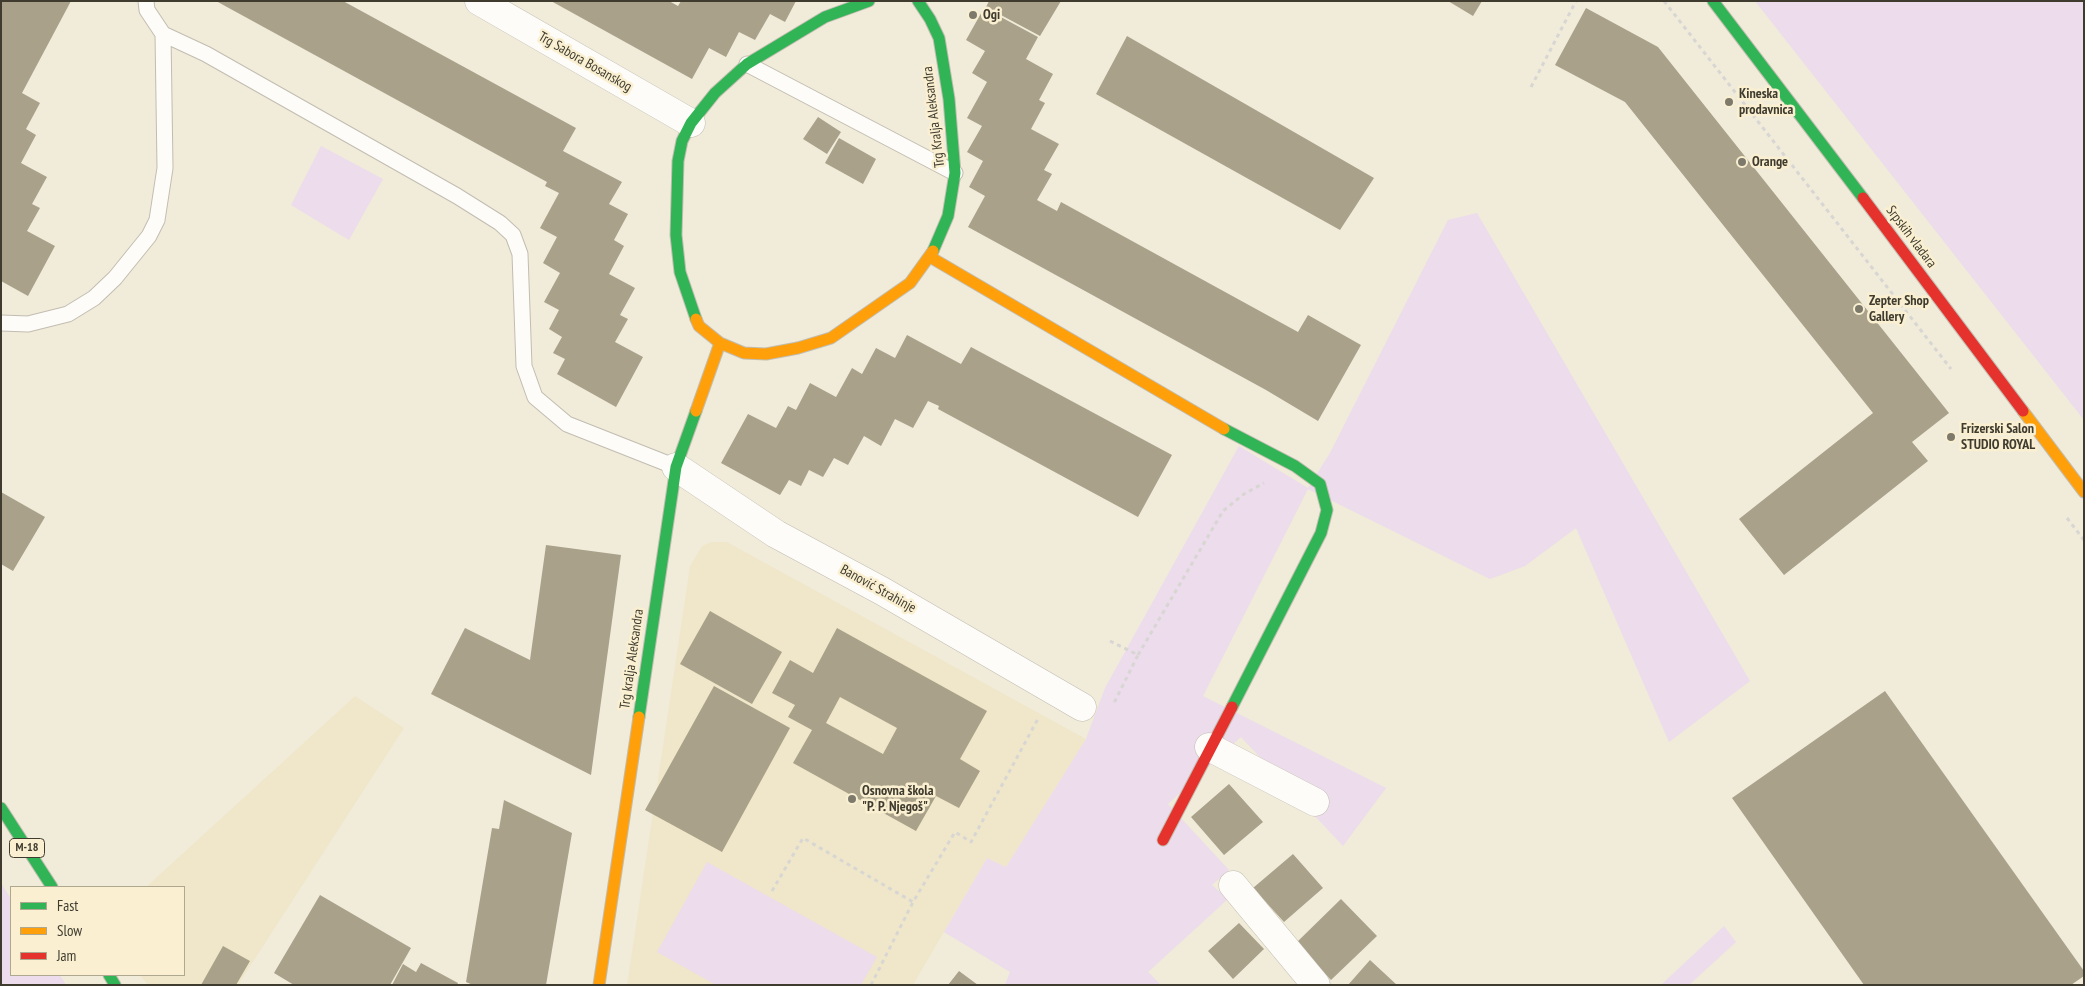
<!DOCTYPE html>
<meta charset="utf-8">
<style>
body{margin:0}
#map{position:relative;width:2085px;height:986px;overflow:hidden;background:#f1ebda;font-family:"PT Sans Narrow",sans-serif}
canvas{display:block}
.frame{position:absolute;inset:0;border:2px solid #3f3b2f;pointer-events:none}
.legend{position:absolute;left:10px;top:886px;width:175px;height:90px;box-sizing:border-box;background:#faf0d1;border:1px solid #afa890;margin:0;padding:6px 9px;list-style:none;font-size:15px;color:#3f3b2f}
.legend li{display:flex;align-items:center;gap:10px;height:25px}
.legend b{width:25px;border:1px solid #afa890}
</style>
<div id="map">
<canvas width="2085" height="986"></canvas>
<div class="frame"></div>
<ul class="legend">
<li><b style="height:6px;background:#30b455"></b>Fast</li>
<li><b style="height:6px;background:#ff9f0a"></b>Slow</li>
<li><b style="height:6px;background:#e5322d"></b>Jam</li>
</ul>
</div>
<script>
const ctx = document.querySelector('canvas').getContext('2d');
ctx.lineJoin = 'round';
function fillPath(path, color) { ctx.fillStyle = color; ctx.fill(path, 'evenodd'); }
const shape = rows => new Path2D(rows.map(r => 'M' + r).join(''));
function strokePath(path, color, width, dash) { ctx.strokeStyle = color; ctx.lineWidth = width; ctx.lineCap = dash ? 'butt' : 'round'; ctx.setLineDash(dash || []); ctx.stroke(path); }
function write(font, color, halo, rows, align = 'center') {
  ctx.font = font + ' "PT Sans Narrow",sans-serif'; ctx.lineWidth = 5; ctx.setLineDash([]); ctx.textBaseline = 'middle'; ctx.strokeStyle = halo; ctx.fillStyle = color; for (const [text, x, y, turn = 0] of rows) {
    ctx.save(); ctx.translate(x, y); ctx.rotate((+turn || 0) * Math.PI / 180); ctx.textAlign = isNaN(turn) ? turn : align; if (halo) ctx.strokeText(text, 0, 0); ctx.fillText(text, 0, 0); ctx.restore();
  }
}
const built = shape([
 [711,542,727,542,1086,739,1006,867,987,858,913,985,627,985,690,566,702,546],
 [355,696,404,728,238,985,148,985,140,975,184,975,184,887,146,887]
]);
const green = shape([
 [1755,1,2084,1,2084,420],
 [321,146,383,179,349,240,291,205],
 [1477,213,1750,681,1669,742,1576,528,1525,566,1490,579,1308,489,1203,696,1386,788,1343,846,1241,737,1168,804,1229,870,1212,885,1228,899,1148,972,1161,985,1005,985,1010,972,944,932,987,858,1006,867,1086,739,1105,688,1239,446,1308,488,1330,453,1448,220],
 [707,862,877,957,861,985,716,985,657,952],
 [1,883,11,899,11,975,60,975,66,985,1,985],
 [1724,926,1736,942,1689,985,1661,985]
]);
const building = shape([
 [1,1,71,1,22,93,40,103,26,129,36,135,21,163,47,177,32,204,40,208,27,231,55,246,28,296,1,281],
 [216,1,343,1,576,128,563,151,622,182,609,204,628,214,614,240,624,246,609,274,635,288,620,315,628,319,615,342,643,357,616,407,557,374,565,359,553,353,562,337,549,329,559,310,544,302,560,273,543,263,557,237,540,228,559,193,545,186,547,182],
 [551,1,669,1,678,6,681,1,796,1,785,22,770,14,755,40,739,32,726,57,709,48,692,79],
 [989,1,1061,1,1040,36,986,7],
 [1448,1,1482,1,1473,16],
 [984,8,1038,37,1026,59,1053,74,1039,100,1045,103,1031,129,1059,144,1044,170,1052,174,1037,200,1057,211,1061,202,1298,332,1308,315,1361,345,1318,421,1266,390,968,227,985,196,969,187,983,161,967,152,982,126,967,118,987,82,972,73,985,51,966,40],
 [1586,8,1658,47,1949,413,1912,442,1928,461,1784,575,1739,519,1873,413,1625,102,1555,65],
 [1127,36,1374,178,1340,230,1096,94],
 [818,117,841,132,827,154,803,139],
 [839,138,876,159,863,184,825,163],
 [907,335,961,364,971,347,1172,455,1138,517,938,409,939,406,928,401,913,428,895,419,881,446,864,436,848,465,834,458,823,477,809,470,801,486,789,480,780,495,721,463,748,414,776,428,788,406,796,410,810,383,836,397,852,368,862,374,876,348,895,358],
 [1,492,45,517,13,571,1,564],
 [546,545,621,555,591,775,431,694,465,628,530,660],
 [710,611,782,652,752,704,680,664],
 [837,628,987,711,960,759,980,771,959,808,936,796,916,831,793,763,812,730,788,717,795,705,772,693,790,660,813,673],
 [840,697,897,728,883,754,826,723],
 [714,686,790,728,722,852,645,810],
 [1885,691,2084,971,2084,976,2071,985,1864,985,1732,798],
 [1229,784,1263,822,1224,855,1191,817],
 [504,800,572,833,546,985,473,985,466,982,492,828,499,829],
 [1293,854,1323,888,1284,922,1253,888],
 [320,895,411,948,390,985,294,985,274,973],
 [1341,899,1377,936,1331,980,1296,943],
 [1239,923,1264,949,1233,979,1208,951],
 [223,946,250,961,236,985,201,985],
 [1370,960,1397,985,1348,985],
 [421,963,458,983,457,985,392,985,403,964,416,972],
 [959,971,978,985,948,985]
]);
const path = shape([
 [1664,1,1951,369],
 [1531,87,1576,1],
 [2067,518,2084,540],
 [1110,641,1138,655,1113,705],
 [1138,655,1223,511,1244,494,1264,483],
 [772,891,803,838,913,902,955,832,971,842,1039,717],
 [871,985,913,902]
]);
const lane = shape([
 [146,1,147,10,163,34,206,54,457,196,500,223,513,235,520,254,524,366,535,397,567,424,676,467],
 [747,64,955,173],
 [1,323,28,324,68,314,94,298,115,278,149,236,157,220,165,168,163,34]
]);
const street = shape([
 [479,1,691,123],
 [676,467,776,534,882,591,1082,707],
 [1209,747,1315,802],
 [1233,885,1316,985]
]);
const fast = shape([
 [918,1,930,19,939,38,949,99,955,173,948,216,933,251],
 [1713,1,1863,198],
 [696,319,680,272,676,235,678,161,682,141,691,123,715,93,747,64,825,17,869,1],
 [1224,429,1295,466,1320,484,1327,510,1321,533,1232,707],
 [639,717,676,467,696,411],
 [1,808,52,887],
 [109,975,115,985]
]);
const slow = shape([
 [930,257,1224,429],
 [696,319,699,326,720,343,744,353,766,354,798,348,831,338,910,283,933,251],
 [696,411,720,343],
 [2023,411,2084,492],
 [599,985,639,717]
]);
const jam = shape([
 [1863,198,2023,411],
 [1163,840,1232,707]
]);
const markers = [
 [973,15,5,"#7d796b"],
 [1729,102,5,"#7d796b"],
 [1742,162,5,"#7d796b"],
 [1859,309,5,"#7d796b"],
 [1951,437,5,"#7d796b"],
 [852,799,5,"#7d796b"]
];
const shields = [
 [27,848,35]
];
const shieldNames = [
 ["M-18",27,848]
];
const poiNames = [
 ["Ogi",983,15],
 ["Kineska",1739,94],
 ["prodavnica",1739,110],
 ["Orange",1752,162],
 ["Zepter Shop",1869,301],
 ["Gallery",1869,317],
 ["Frizerski Salon",1961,429],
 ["STUDIO ROYAL",1961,445],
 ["Osnovna škola",862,791],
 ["\"P. P. Njegoš\"",862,807]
];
const streetNames = [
 ["Trg Sabora Bosanskog",585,62,30],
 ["Trg Kralja Aleksandra",934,117,-97],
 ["Srpskih vladara",1911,237,53],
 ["Banović Strahinje",878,589,29],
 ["Trg kralja Aleksandra",632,659,-82]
];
fillPath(built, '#f0e7ca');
fillPath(green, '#ecdcec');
fillPath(building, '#a9a189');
strokePath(lane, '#c2bdb0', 17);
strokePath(street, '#c2bdb0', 29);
strokePath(fast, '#c2bdb0', 13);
strokePath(slow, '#c2bdb0', 13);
strokePath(jam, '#c2bdb0', 13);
strokePath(path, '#d8d6d2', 3, [4, 4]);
strokePath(lane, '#fdfcf9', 15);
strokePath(street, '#fdfcf9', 28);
strokePath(fast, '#30b455', 11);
strokePath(slow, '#ff9f0a', 11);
strokePath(jam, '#e5322d', 11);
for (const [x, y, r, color] of markers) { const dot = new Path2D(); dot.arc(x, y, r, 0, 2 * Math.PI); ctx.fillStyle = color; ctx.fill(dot); strokePath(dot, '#faf0d1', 2); }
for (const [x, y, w] of shields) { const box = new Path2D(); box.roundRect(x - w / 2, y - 9.5, w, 19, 4); ctx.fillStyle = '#faf0d1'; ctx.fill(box); strokePath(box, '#3f3b2f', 1); }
write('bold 12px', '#3f3b2f', null, shieldNames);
write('bold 14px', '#3f3b2f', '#faf0d1', poiNames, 'left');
write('14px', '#3f3b2f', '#faf0d1', streetNames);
</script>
